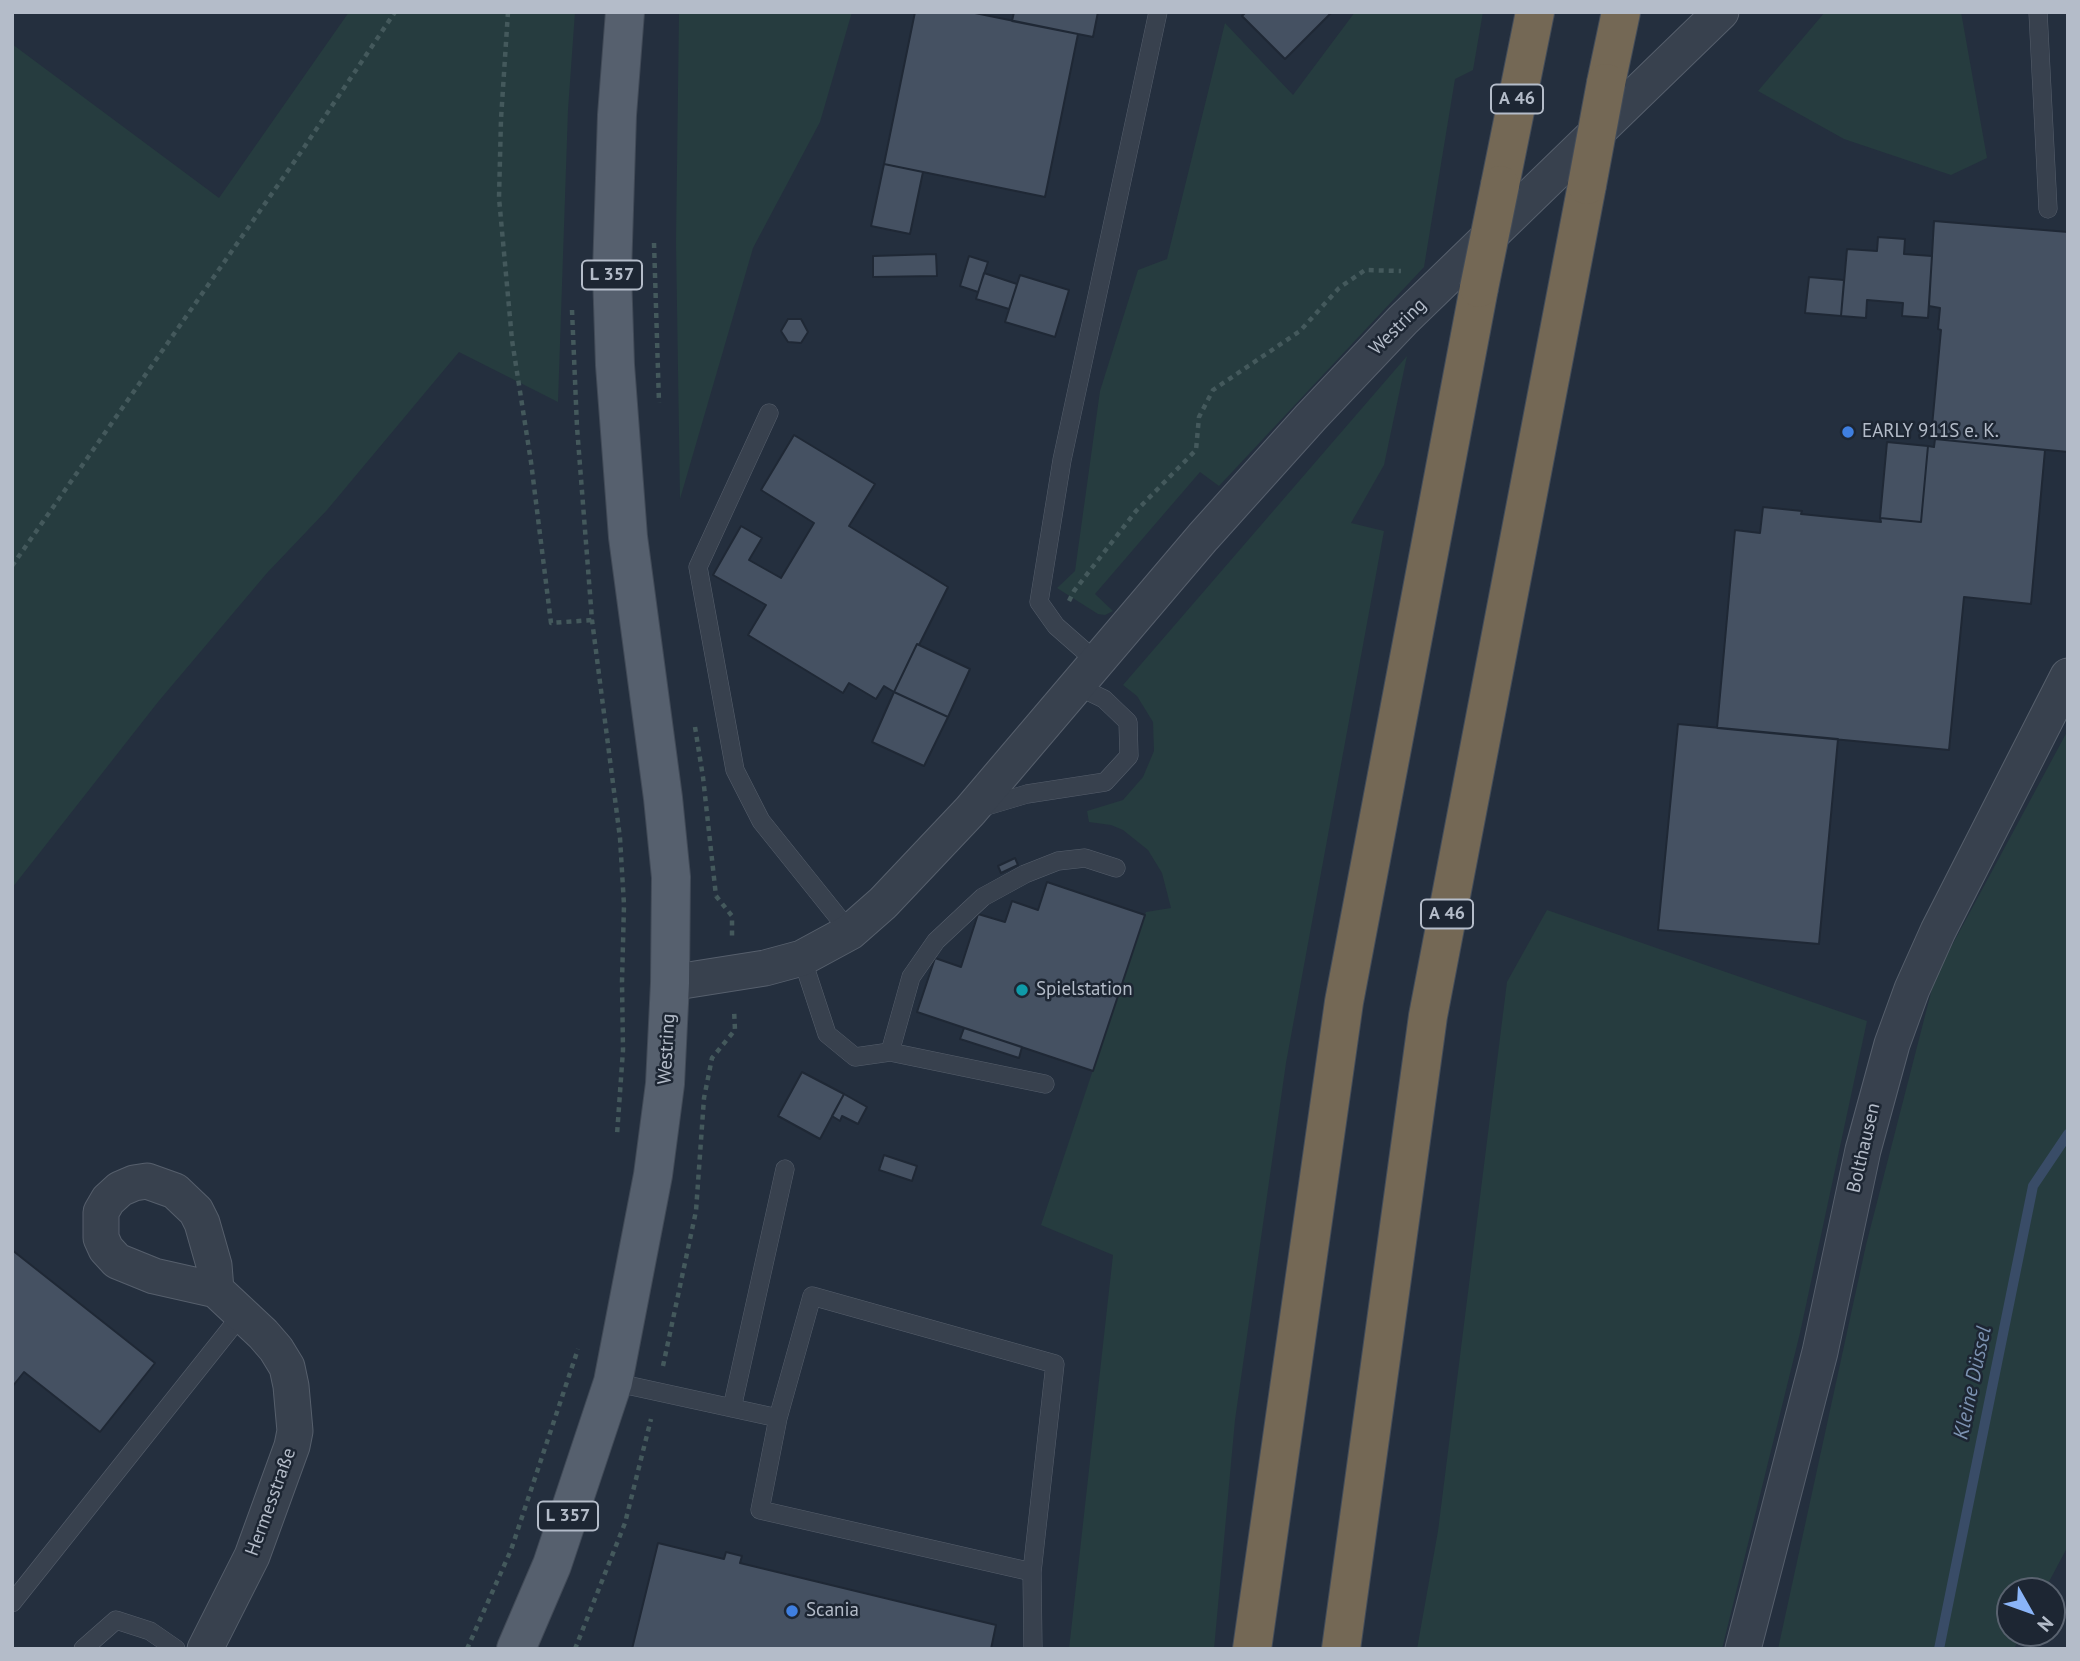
<!DOCTYPE html>
<meta charset="utf-8">
<style>
body{margin:0}
#map{position:relative;width:2080px;height:1661px;overflow:hidden;background:#242f3e;font-family:"PT Sans",sans-serif}
canvas{display:block}
.frame{position:absolute;inset:0;border:14px solid #b4bcc9;pointer-events:none}
.north{position:absolute;left:1996px;top:1577px;width:70px;height:70px;box-sizing:border-box;background:#1d2633;border:2px solid #59626f;border-radius:50%;rotate:130deg;font-size:19px;font-weight:700;line-height:28px;text-align:center;color:#b4bcc9}
.north::after{content:'';display:block;margin:auto;width:24px;height:32px;background:#8ab4f8;clip-path:polygon(50% 0,100% 100%,50% 72%,0 100%)}
</style>
<div id="map">
<canvas width="2080" height="1661"></canvas>
<div class="frame"></div>
<div class="north">N</div>
</div>
<script>
const ctx = document.querySelector('canvas').getContext('2d');
ctx.lineJoin = 'round';
function fillPath(path, color) { ctx.fillStyle = color; ctx.fill(path, 'evenodd'); }
const shape = rows => new Path2D(rows.map(r => 'M' + r).join(''));
function strokePath(path, color, width, dash) { ctx.strokeStyle = color; ctx.lineWidth = width; ctx.lineCap = dash ? 'butt' : 'round'; ctx.setLineDash(dash || []); ctx.stroke(path); }
function write(font, color, halo, rows, align = 'center') {
  ctx.font = font + ' "PT Sans",sans-serif'; ctx.lineWidth = 5; ctx.setLineDash([]); ctx.textBaseline = 'middle'; ctx.strokeStyle = halo; ctx.fillStyle = color; for (const [text, x, y, turn = 0] of rows) {
    ctx.save(); ctx.translate(x, y); ctx.rotate((+turn || 0) * Math.PI / 180); ctx.textAlign = isNaN(turn) ? turn : align; if (halo) ctx.strokeText(text, 0, 0); ctx.fillText(text, 0, 0); ctx.restore();
  }
}
const green = shape([
 [349,12,575,12,568,110,558,402,459,352,327,510,267,573,158,702,12,888,12,44,219,198],
 [679,12,852,12,820,122,753,248,680,499,676,242],
 [1355,12,1483,12,1473,70,1455,79,1424,267,1219,486,1200,472,1095,594,1113,611,1105,615,1098,614,1057,588,1075,571,1100,391,1138,270,1167,259,1225,23,1293,95],
 [1825,12,1961,12,1987,158,1951,175,1844,139,1758,91],
 [1407,356,1384,465,1351,523,1384,531,1286,1063,1235,1420,1214,1649,1069,1649,1113,1255,1041,1225,1146,912,1171,908,1162,873,1148,850,1123,830,1111,825,1089,822,1087,811,1123,800,1143,777,1154,751,1153,722,1137,696,1123,685],
 [2068,730,2068,1546,2044,1591,2010,1591,2010,1633,2022,1633,2014,1649,1778,1649,1866,1245,1935,977],
 [1547,910,1867,1021,1800,1333,1722,1649,1417,1649,1438,1531,1507,982]
]);
const stream = shape([
 [1939,1649,2033,1186,2068,1134]
]);
const building = shape([
 [915,12,970,12,1078,34,1045,197,884,164,915,12],
 [1014,12,1098,12,1093,37,1012,21,1014,12],
 [1246,12,1332,12,1285,59,1242,16,1246,12],
 [884,164,923,172,910,234,871,226,884,164],
 [1934,221,2068,232,2068,452,1935,439,1935,437,1931,437,1941,330,1938,329,1940,308,1929,306,1934,221],
 [1878,237,1905,239,1904,254,1932,256,1928,318,1902,316,1903,303,1867,300,1866,318,1841,316,1847,249,1877,251,1878,237],
 [936,254,937,276,873,277,873,256,936,254],
 [969,256,988,262,978,292,960,286,969,256],
 [984,273,1017,284,1009,309,976,299,984,273],
 [1020,275,1069,290,1055,337,1005,322,1020,275],
 [1809,277,1844,280,1841,316,1805,313,1809,277],
 [788,319,801,319,808,332,801,343,788,342,781,331,788,319],
 [794,435,875,484,849,526,948,587,919,645,917,644,894,692,884,686,876,699,849,683,843,693,748,635,766,605,713,575,741,526,762,538,749,560,781,578,814,523,761,490,794,435],
 [1935,439,2045,450,2031,604,1964,597,1949,750,1717,728,1735,530,1760,533,1763,507,1802,511,1801,514,1881,522,1880,518,1921,522,1928,446,1934,447,1935,439],
 [1887,442,1928,446,1921,522,1880,518,1887,442],
 [917,644,970,669,948,717,894,692,917,644],
 [894,692,948,717,924,766,872,742,894,692],
 [1678,724,1838,739,1819,944,1658,930,1678,724],
 [1015,858,1018,865,1001,873,998,866,1015,858],
 [1047,882,1145,915,1093,1071,917,1012,935,958,961,967,978,914,1005,922,1012,901,1038,910,1047,882],
 [964,1028,1022,1047,1019,1058,960,1039,964,1028],
 [802,1072,844,1094,820,1139,778,1116,802,1072],
 [844,1094,867,1107,858,1124,842,1116,840,1121,832,1116,844,1094],
 [884,1155,917,1166,912,1181,879,1170,884,1155],
 [12,1250,155,1363,100,1432,24,1372,12,1387,12,1250],
 [658,1543,724,1559,726,1552,742,1556,740,1563,996,1625,991,1649,632,1649,658,1543]
]);
const path = shape([
 [508,12,501,119,499,198,512,340,531,462,551,623,592,620],
 [654,243,659,403],
 [572,310,577,427,592,620,620,838,624,905,622,982,623,1050,617,1135],
 [12,566,301,152,395,12],
 [1069,601,1074,591,1136,511,1196,450,1199,417,1213,390,1300,331,1339,288,1365,270,1401,271],
 [695,727,703,777,716,896],
 [716,896,732,916,732,937],
 [663,1366,696,1211,704,1098,712,1058,735,1030,734,1009],
 [467,1649,511,1550,578,1349],
 [575,1649,625,1523,651,1419]
]);
const service = shape([
 [2038,12,2048,209],
 [769,413,698,567,735,770,761,821,850,932],
 [1097,662,1056,626,1039,602,1062,460,1158,12],
 [980,808,1027,794,1105,782,1129,756,1128,722,1104,699,1077,686],
 [802,958,827,1034,855,1057,890,1052,1045,1084],
 [890,1052,911,977,936,941,983,897,1025,874,1058,861,1085,858,1116,868],
 [812,1296,1055,1364,1032,1572,760,1510,778,1418,812,1296],
 [613,1382,778,1418],
 [732,1408,785,1169],
 [1032,1572,1033,1649],
 [12,1603,242,1314],
 [83,1649,116,1620,150,1631,176,1649]
]);
const minor = shape([
 [670,983,765,968,802,958,850,932,883,903,970,811,1203,537,1311,417,1403,320,1721,12],
 [205,1649,252,1556,292,1446,295,1431,291,1386,287,1367,276,1349,263,1334,216,1290,154,1276,117,1261,106,1249,101,1238,101,1212,108,1200,120,1189,134,1183,147,1181,175,1191,196,1211,202,1223,214,1265,216,1290],
 [1743,1649,1820,1352,1863,1150,1892,1044,1912,989,1938,931,2068,676]
]);
const primary = shape([
 [516,1649,552,1565,613,1382,653,1175,665,1084,670,983,671,877,663,798,628,537,615,365,612,273,617,115,625,12]
]);
const motorway = shape([
 [1606,83,1621,12],
 [1500,185,1535,12],
 [1252,1649,1344,1002,1479,288],
 [1341,1649,1428,1016,1587,185]
]);
const motorwayBridge = shape([
 [1587,185,1606,83],
 [1479,288,1500,185]
]);
const markers = [
 [1848,432,7,"#3f7fe0"],
 [1022,990,7,"#0f9aa8"],
 [792,1611,7,"#3f7fe0"]
];
const shields = [
 [1517,99,52],
 [612,275,60],
 [1447,914,52],
 [568,1516,60]
];
const shieldNames = [
 ["A 46",1517,99],
 ["L 357",612,275],
 ["A 46",1447,914],
 ["L 357",568,1516]
];
const streetNames = [
 ["Westring",1398,327,-45],
 ["Westring",667,1049,-87],
 ["Bolthausen",1864,1148,-77],
 ["Hermesstraße",271,1502,-70]
];
const poiNames = [
 ["EARLY 911S e. K.",1862,432],
 ["Spielstation",1036,990],
 ["Scania",806,1611]
];
const waterNames = [
 ["Kleine Düssel",1973,1383,-78]
];
fillPath(green, '#263c3f');
strokePath(stream, '#394c67', 10);
fillPath(building, '#455162');
strokePath(building, '#1f2835', 2);
strokePath(service, '#565f6c', 19);
strokePath(minor, '#565f6c', 37);
strokePath(primary, '#414a57', 40);
strokePath(motorway, '#434c59', 40);
strokePath(path, '#44595c', 4.5, [5, 5]);
strokePath(service, '#38414e', 18);
strokePath(minor, '#38414e', 35);
strokePath(primary, '#56606e', 38);
strokePath(motorway, '#746855', 38);
strokePath(motorwayBridge, '#434c59', 40, []);
strokePath(motorwayBridge, '#746855', 38);
for (const [x, y, r, color] of markers) { const dot = new Path2D(); dot.arc(x, y, r, 0, 2 * Math.PI); ctx.fillStyle = color; ctx.fill(dot); strokePath(dot, '#1d2633', 2.5); }
for (const [x, y, w] of shields) { const box = new Path2D(); box.roundRect(x - w / 2, y - 14.5, w, 29, 5); ctx.fillStyle = '#1d2633'; ctx.fill(box); strokePath(box, '#b4bcc9', 2); }
write('bold 18px', '#b4bcc9', null, shieldNames);
write('19px', '#b4bcc9', '#1d2633', streetNames);
write('19px', '#b4bcc9', '#1d2633', poiNames, 'left');
write('italic 21px', '#7c92b1', '#1d2633', waterNames);
</script>
